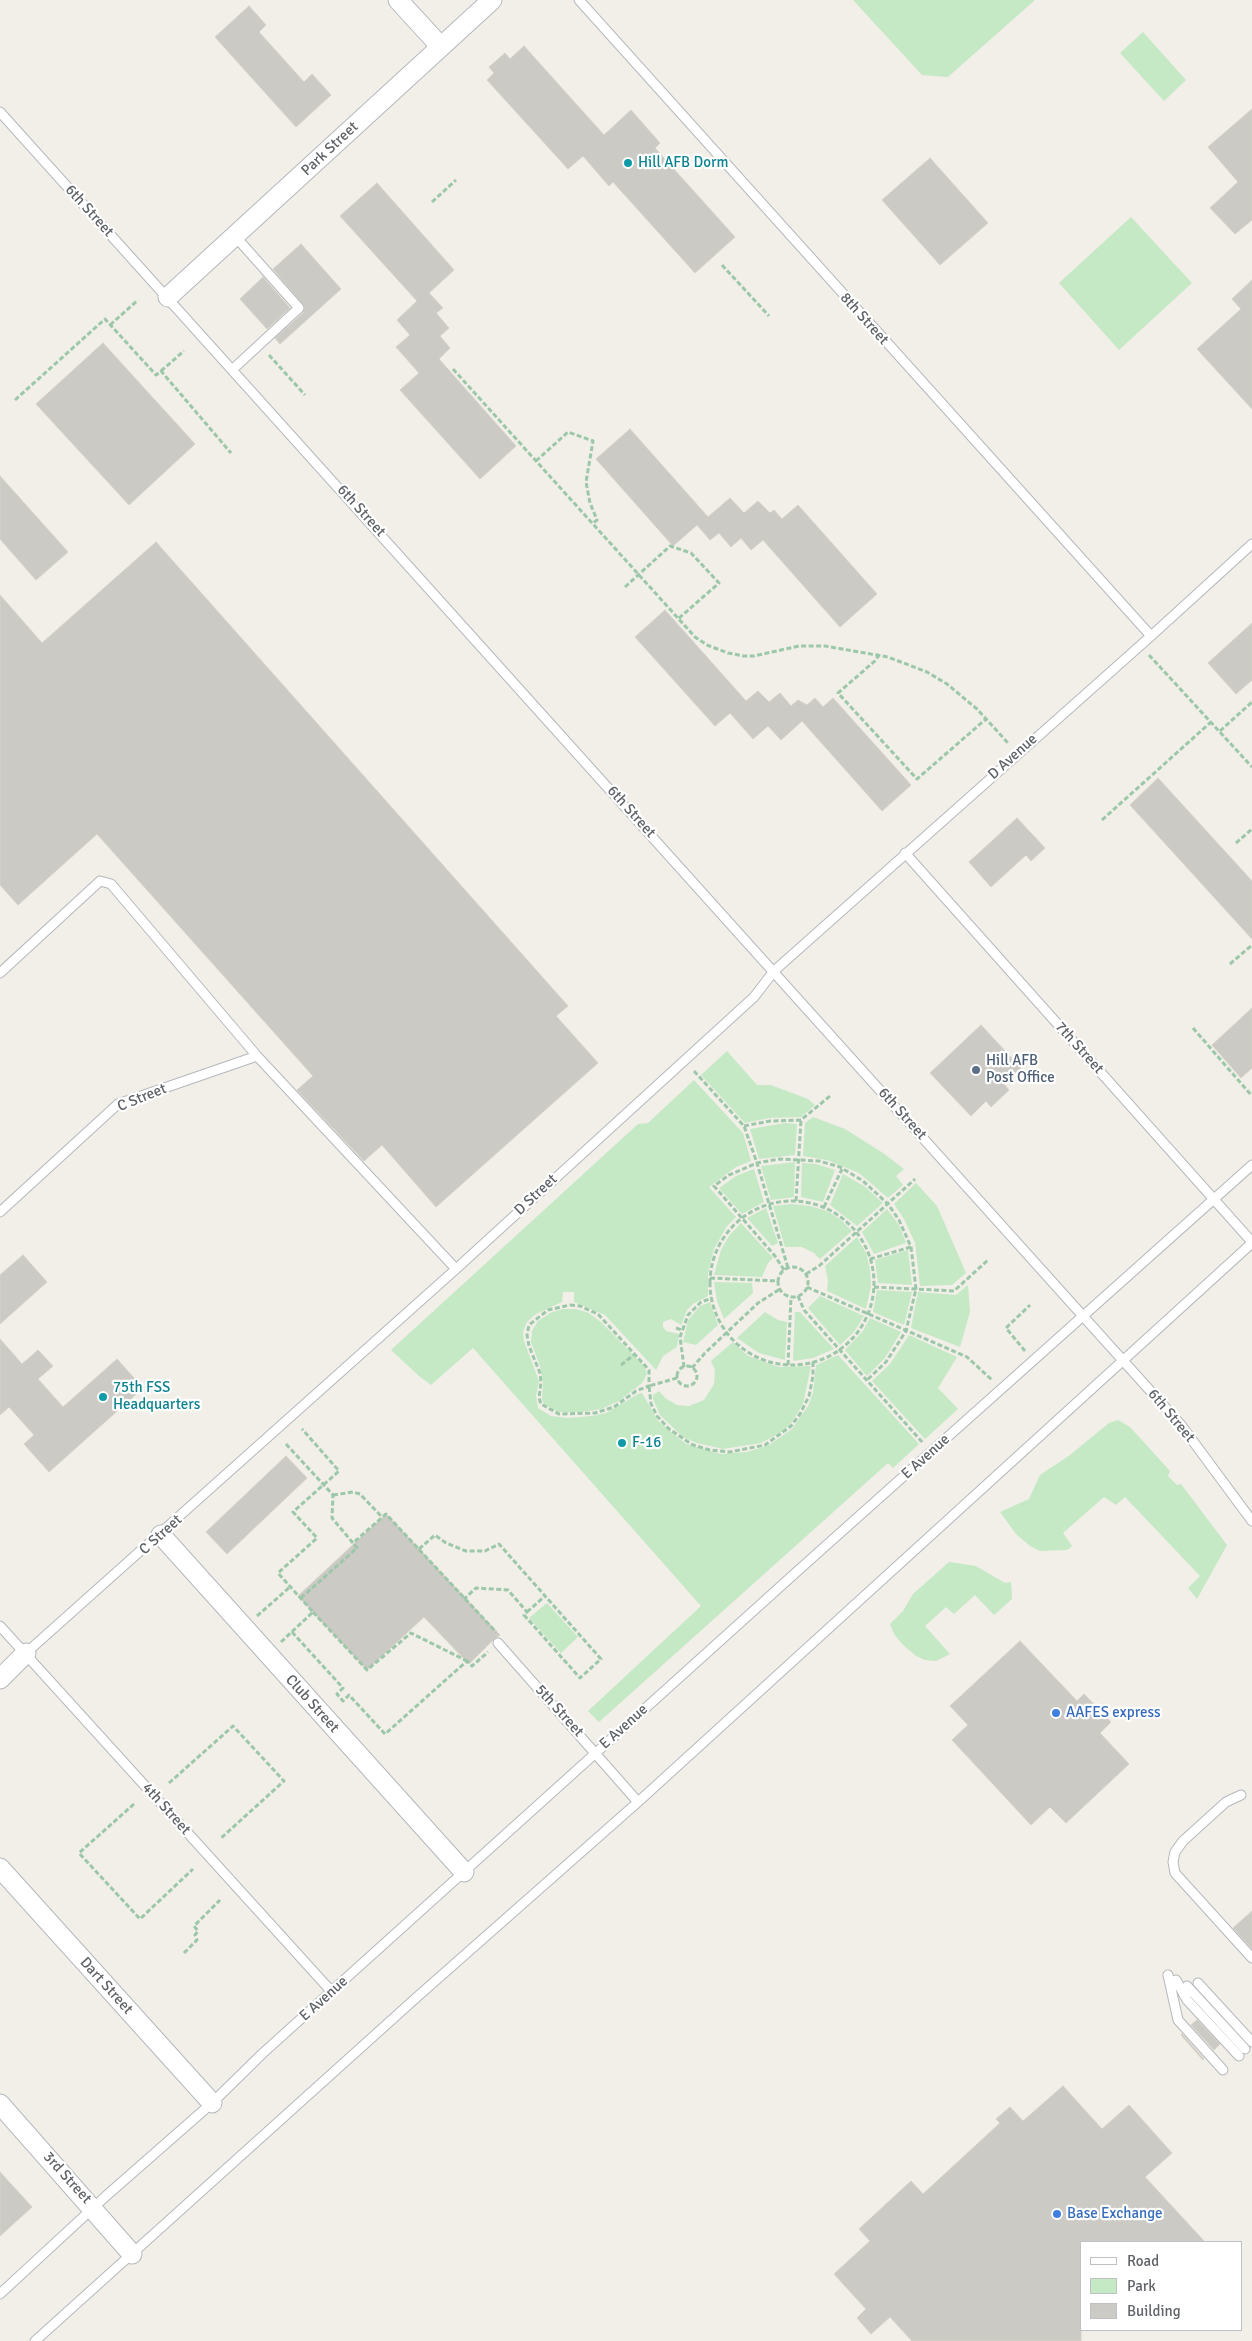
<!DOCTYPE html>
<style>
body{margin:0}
#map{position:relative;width:1252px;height:2341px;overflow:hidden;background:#f1efe8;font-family:Signika,sans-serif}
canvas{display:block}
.legend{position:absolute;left:1080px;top:2241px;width:162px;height:90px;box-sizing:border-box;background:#fff;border:1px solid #bfc1c3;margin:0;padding:6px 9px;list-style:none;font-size:15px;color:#5f6368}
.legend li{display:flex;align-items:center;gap:10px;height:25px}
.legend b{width:25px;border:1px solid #bfc1c3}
</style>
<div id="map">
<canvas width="1252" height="2341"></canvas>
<ul class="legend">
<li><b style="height:6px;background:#fff"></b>Road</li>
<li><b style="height:14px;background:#c5e8c5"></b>Park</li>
<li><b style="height:14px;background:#cccac5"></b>Building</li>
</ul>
</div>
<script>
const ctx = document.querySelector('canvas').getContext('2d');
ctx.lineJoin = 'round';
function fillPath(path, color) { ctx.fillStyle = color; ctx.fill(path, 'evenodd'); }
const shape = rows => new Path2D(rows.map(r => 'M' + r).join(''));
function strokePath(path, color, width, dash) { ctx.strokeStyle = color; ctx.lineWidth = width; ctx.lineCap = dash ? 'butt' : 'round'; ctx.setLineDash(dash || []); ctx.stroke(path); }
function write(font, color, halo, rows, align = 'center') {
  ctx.font = font + ' Signika,sans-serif'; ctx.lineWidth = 4.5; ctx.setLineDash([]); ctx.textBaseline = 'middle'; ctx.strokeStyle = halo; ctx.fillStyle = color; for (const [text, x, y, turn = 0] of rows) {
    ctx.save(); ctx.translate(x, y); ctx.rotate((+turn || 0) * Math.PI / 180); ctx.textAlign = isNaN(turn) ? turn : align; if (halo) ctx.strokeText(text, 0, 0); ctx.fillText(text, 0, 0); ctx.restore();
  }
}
const green = shape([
 [853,0,1035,0,948,77,922,75],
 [1143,32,1186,80,1164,101,1120,53],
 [1131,217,1192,283,1119,350,1059,283],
 [727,1051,757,1085,771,1085,808,1099,815,1105,801,1117,769,1118,745,1123,701,1075],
 [694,1080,743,1133,751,1161,736,1167,709,1187,736,1217,727,1226,714,1249,708,1273,708,1296,693,1304,687,1310,681,1325,671,1319,663,1322,663,1327,666,1331,679,1334,677,1347,663,1356,656,1370,605,1315,574,1302,574,1292,563,1292,562,1302,536,1314,527,1322,523,1332,524,1341,539,1381,536,1396,538,1408,551,1416,568,1418,592,1416,606,1413,638,1394,642,1393,658,1421,686,1444,721,1454,747,1452,769,1445,792,1429,808,1406,813,1393,816,1365,838,1355,919,1444,893,1468,888,1463,599,1722,588,1711,701,1606,473,1348,431,1385,420,1377,391,1350,638,1124,648,1123],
 [813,1117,845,1129,883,1153,904,1169,896,1176,903,1185,888,1198,859,1173,827,1160,803,1156,805,1123],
 [785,1123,797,1124,795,1155,759,1159,750,1129],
 [795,1162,794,1197,771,1200,761,1166],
 [802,1163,816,1164,835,1170,823,1202,801,1197],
 [754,1169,764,1202,742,1214,719,1188,736,1176],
 [843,1174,864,1186,883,1203,857,1226,830,1205],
 [916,1183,937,1206,966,1273,952,1285,920,1286,915,1243,904,1219,894,1204],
 [792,1204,810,1206,827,1211,840,1219,852,1231,820,1259,814,1253,802,1247,785,1247,773,1206],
 [766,1208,778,1243,772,1246,747,1218],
 [887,1209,899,1225,906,1243,874,1254,862,1232],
 [741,1223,773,1258,768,1263,762,1277,714,1275,721,1250,729,1236],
 [857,1237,866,1253,870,1269,871,1286,866,1309,827,1291,828,1280,825,1266],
 [908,1250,912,1285,878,1283,875,1260],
 [714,1282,752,1283,753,1293,724,1319,717,1301],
 [968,1285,970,1312,960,1347,911,1328,918,1292,956,1295],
 [877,1290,912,1292,904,1325,873,1312],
 [820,1296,864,1316,854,1332,840,1345,808,1308],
 [710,1302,718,1325,696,1345,683,1342,688,1320,700,1306],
 [563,1309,576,1309,589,1313,602,1323,644,1366,647,1374,642,1383,619,1401,601,1409,581,1412,558,1412,544,1404,542,1399,543,1384,540,1366,531,1342,532,1331,538,1321,552,1312],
 [765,1312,778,1320,787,1322,785,1360,759,1353,737,1338],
 [795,1312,800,1312,834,1349,813,1358,793,1361],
 [870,1318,901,1332,885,1358,867,1376,845,1350,863,1331],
 [909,1335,957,1357,938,1388,958,1409,925,1439,872,1381,890,1364],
 [733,1342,748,1356,779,1367,811,1366,803,1404,792,1422,783,1431,761,1443,723,1449,697,1443,683,1437,660,1415,653,1399,653,1395,659,1391,665,1398,677,1405,689,1406,704,1400,714,1384,715,1370,711,1361],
 [1118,1420,1130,1427,1170,1471,1168,1476,1177,1485,1181,1484,1227,1545,1197,1599,1188,1588,1200,1576,1125,1497,1116,1505,1104,1497,1063,1533,1072,1546,1067,1550,1040,1551,1030,1546,1016,1534,1000,1512,1029,1499,1040,1475,1070,1455,1109,1423],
 [949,1562,976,1566,1005,1583,1011,1582,1012,1599,994,1615,975,1595,954,1614,946,1607,925,1626,950,1654,936,1661,925,1660,916,1656,902,1644,894,1634,890,1624,903,1611,913,1594],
 [547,1603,578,1637,561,1653,529,1618]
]);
const building = shape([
 [249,6,266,25,259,32,304,82,312,74,331,95,296,127,215,37,249,6],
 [524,46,604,135,631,110,660,143,655,148,735,237,695,273,613,182,609,186,583,156,568,169,487,80,494,73,489,67,505,53,510,59,524,46],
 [1252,109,1252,220,1235,234,1210,208,1238,182,1208,147,1252,109],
 [930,158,988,223,940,265,882,200,930,158],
 [377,183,454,270,429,293,443,308,436,313,449,328,440,336,450,348,439,359,516,446,480,479,400,390,419,373,396,347,410,335,397,320,417,301,340,216,377,183],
 [301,244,341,289,280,344,275,338,303,313,305,307,273,269,301,244],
 [263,277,290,308,267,329,240,299,263,277],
 [1252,280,1252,409,1197,349,1241,309,1232,299,1252,280],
 [103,343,195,444,129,505,36,404,103,343],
 [630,429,708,517,730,498,744,513,758,501,770,513,774,510,782,519,798,505,877,594,840,627,763,540,751,550,741,538,731,547,719,533,710,540,697,525,673,546,596,459,630,429],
 [0,476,68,552,36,580,0,539,0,476],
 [156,542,568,1006,556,1016,598,1063,436,1207,382,1145,364,1161,297,1090,313,1076,97,834,18,905,0,885,0,595,42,643,156,542],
 [665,610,746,701,758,691,769,702,780,693,791,706,798,700,807,705,815,698,823,707,833,698,911,785,882,811,802,721,781,740,768,726,753,739,730,713,715,726,635,637,665,610],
 [1252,623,1252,680,1236,694,1208,663,1252,623],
 [1158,778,1252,881,1252,939,1130,805,1158,778],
 [1017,818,1045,848,1031,861,1026,855,991,887,969,862,1017,818],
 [1252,1008,1252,1068,1241,1078,1212,1045,1252,1008],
 [981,1025,1021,1068,1004,1084,1009,1090,991,1107,986,1101,971,1116,930,1073,981,1025],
 [23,1255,47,1282,0,1324,0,1275,23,1255],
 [0,1339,22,1364,38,1350,53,1366,38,1379,63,1407,117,1359,143,1388,49,1472,24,1444,34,1435,9,1407,0,1415,0,1339],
 [286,1456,307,1478,227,1554,206,1532,286,1456],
 [386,1514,500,1635,494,1639,469,1664,424,1617,367,1670,298,1596,386,1514],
 [1020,1641,1077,1701,1084,1694,1111,1722,1100,1733,1129,1764,1066,1823,1050,1807,1031,1825,952,1740,968,1725,950,1706,1020,1641],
 [1252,1911,1252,1949,1233,1928,1252,1911],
 [1197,2020,1220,2044,1214,2050,1191,2025,1197,2020],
 [1182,2034,1204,2059,1203,2060,1181,2035,1182,2034],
 [1063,2086,1102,2129,1129,2105,1172,2153,1145,2177,1205,2242,1081,2242,1081,2341,912,2341,890,2317,871,2334,857,2318,866,2309,834,2274,870,2241,859,2229,911,2181,923,2194,1000,2123,996,2119,1010,2107,1023,2121,1063,2086],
 [0,2172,32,2207,0,2236,0,2172]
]);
const path = shape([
 [432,202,456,180],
 [722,265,769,316],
 [110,325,138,300],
 [269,355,305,395],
 [453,369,695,637,707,645,728,653,744,656,754,656,799,646,825,646,888,657,927,672,947,684,977,709,1008,743],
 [161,371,184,351],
 [15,400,105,319,156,375,161,371,231,453],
 [536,461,568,432,593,441,586,482,590,503,597,520,592,524],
 [625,587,670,546,691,553,719,583,678,619],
 [879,654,876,660,838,693,917,779,986,719],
 [1149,655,1252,767],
 [1220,731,1252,702],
 [1102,820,1211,722],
 [1236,843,1252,829],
 [1230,964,1252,945],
 [1193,1028,1252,1096],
 [694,1071,744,1126,757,1163,788,1268],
 [744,1126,770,1121,801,1120,830,1096],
 [796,1201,801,1120],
 '710 1283a82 82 0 1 1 164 0a82 82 0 1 1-164 0Z',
 [824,1207,842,1169],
 [870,1259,911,1247],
 '778 1282a15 15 0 1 1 30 0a15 15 0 1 1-30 0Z',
 [784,1270,775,1256,714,1186,729,1175,757,1163,779,1159,819,1161,840,1167,863,1181,888,1204,899,1220,911,1247,916,1289,906,1331,886,1362,867,1380],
 [806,1274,819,1266,915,1179],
 [710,1278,778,1281],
 [807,1287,967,1357,992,1380],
 [874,1287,954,1291,988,1260],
 [798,1296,804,1310,923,1443],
 [570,1305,580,1306,598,1314,649,1370,649,1386,636,1391,614,1407,595,1413,559,1414,541,1404,539,1398,541,1382,540,1373,529,1346,527,1335,529,1325,548,1310,570,1305],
 [676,1328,682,1330],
 [1025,1351,1006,1328,1030,1305],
 [621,1365,635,1354],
 [788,1365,791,1297],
 '677 1376a10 10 0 1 1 20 0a10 10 0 1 1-20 0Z',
 [684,1367,680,1337,688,1315,701,1302,712,1298],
 [692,1368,705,1353,758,1303,780,1289],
 [677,1378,649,1386,651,1404,657,1416,669,1429,693,1445,710,1450,730,1452,765,1445,791,1426,800,1414,809,1396,813,1376,813,1362],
 [286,1444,333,1495,332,1518,353,1543,386,1514,496,1632],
 [333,1495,353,1492,360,1494,381,1516],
 [419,1549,435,1535,446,1543,466,1551,485,1551,499,1544,601,1659,580,1678,524,1615,527,1612,508,1590,476,1588,464,1599],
 [301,1598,357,1548,353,1543],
 [313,1612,367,1670,411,1633,467,1661],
 [527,1612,545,1596],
 [257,1616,290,1587],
 [292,1632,343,1688,337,1694,343,1701,349,1695,385,1734,467,1661,472,1666,488,1652],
 [281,1642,313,1612,278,1573,317,1538,293,1512,339,1471,302,1429],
 [169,1783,233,1726,284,1781,220,1839],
 [134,1804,79,1853,140,1919,193,1869],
 [184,1953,197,1940,195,1935,198,1931,194,1926,220,1900]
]);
const lane = shape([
 [579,0,1151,636],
 [0,112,1181,1425,1252,1521],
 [233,369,299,308,235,236],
 [905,853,1252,1242],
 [0,973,100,881,111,884,257,1056,456,1269],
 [0,1212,118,1104,257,1056],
 [0,1626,332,1992],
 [498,1643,638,1802],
 [26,1653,456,1269,754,997,774,971,1151,636,1252,544],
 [1241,1795,1226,1802,1183,1841,1175,1852,1173,1862,1175,1873,1252,1958],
 [1168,1975,1178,2020,1223,2070],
 [1176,1980,1187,2000,1239,2056],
 [1198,1983,1252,2042],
 [1187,1986,1245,2049],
 [0,2294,106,2196,212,2103,263,2053,802,1567,1252,1165],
 [35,2341,417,1997,638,1802,1252,1243]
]);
const street = shape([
 [398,0,441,47],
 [168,297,492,0],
 [161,1535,464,1872],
 [0,1679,26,1653],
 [0,1868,212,2103],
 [0,2104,132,2254]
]);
const markers = [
 [628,163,5,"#0f9aa8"],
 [976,1070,5,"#5c6f8a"],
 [103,1397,5,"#0f9aa8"],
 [622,1443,5,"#0f9aa8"],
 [1056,1713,5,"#3f7fe0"],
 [1057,2214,5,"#3f7fe0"]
];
const streetNames = [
 ["Park Street",330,149,-43],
 ["6th Street",89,211,48],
 ["8th Street",864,319,48],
 ["6th Street",361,511,48],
 ["D Avenue",1013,757,-42],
 ["6th Street",631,812,48],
 ["7th Street",1079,1048,48],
 ["C Street",142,1098,-22],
 ["6th Street",902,1114,48],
 ["D Street",536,1195,-43],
 ["6th Street",1171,1416,50],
 ["E Avenue",926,1457,-42],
 ["C Street",161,1535,-42],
 ["Club Street",312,1704,48],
 ["5th Street",559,1711,48],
 ["E Avenue",624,1727,-42],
 ["4th Street",166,1809,48],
 ["Dart Street",106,1986,48],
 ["E Avenue",324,1999,-42],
 ["3rd Street",67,2178,48]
];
const cultureNames = [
 ["Hill AFB Dorm",638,163],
 ["75th FSS",113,1388],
 ["Headquarters",113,1405],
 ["F-16",632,1443]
];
const serviceNames = [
 ["Hill AFB",986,1061],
 ["Post Office",986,1078]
];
const shopNames = [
 ["AAFES express",1066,1713],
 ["Base Exchange",1067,2214]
];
fillPath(green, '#c5e8c5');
fillPath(building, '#cccac5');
strokePath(building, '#d6d1c6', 1);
strokePath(lane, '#b5b8bc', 11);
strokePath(street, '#b5b8bc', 21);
strokePath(path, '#9cc7a9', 3, [5, 2.5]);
strokePath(lane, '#fff', 9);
strokePath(street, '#fff', 19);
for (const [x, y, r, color] of markers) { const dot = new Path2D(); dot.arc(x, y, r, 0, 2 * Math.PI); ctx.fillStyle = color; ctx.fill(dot); strokePath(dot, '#fff', 2); }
write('15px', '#5f6368', '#fff', streetNames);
write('15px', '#0d838f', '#fff', cultureNames, 'left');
write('15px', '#4e5e75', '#fff', serviceNames, 'left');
write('15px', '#366cbe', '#fff', shopNames, 'left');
</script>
